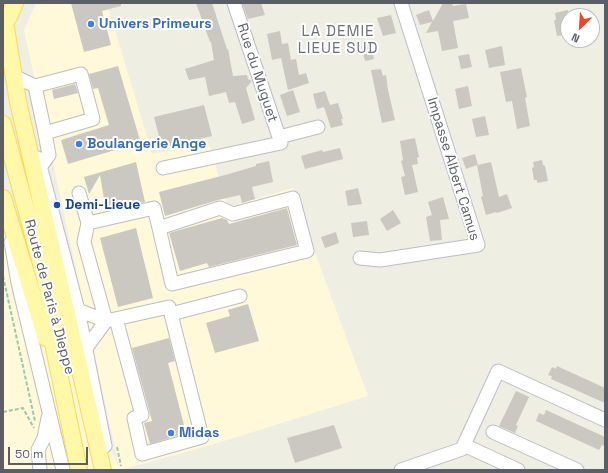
<!DOCTYPE html>
<meta charset="utf-8">
<style>
body{margin:0}
#map{position:relative;width:608px;height:473px;overflow:hidden;background:#efeee3;font-family:"Space Grotesk",sans-serif}
canvas{display:block}
.frame{position:absolute;inset:0;border:4px solid #5b5f65;pointer-events:none}
.north{position:absolute;left:560px;top:8px;width:40px;height:40px;box-sizing:border-box;background:#fff;border:1px solid #bdbfc1;border-radius:50%;rotate:205deg;font-size:11px;font-weight:700;line-height:16px;text-align:center;color:#5b5f65}
.north::after{content:'';display:block;margin:auto;width:14px;height:18px;background:#f74322;clip-path:polygon(50% 0,100% 100%,50% 72%,0 100%)}
.scale{position:absolute;left:8px;top:447px;width:80px;height:18px;box-sizing:border-box;border:2px solid #5b5f65;border-top:0;padding-left:5px;font-size:12px;line-height:14px;white-space:nowrap;color:#5b5f65;-webkit-text-stroke:3px #fff;paint-order:stroke}
</style>
<div id="map">
<canvas width="608" height="473"></canvas>
<div class="frame"></div>
<div class="north">N</div>
<div class="scale">50 m</div>
</div>
<script>
const ctx = document.querySelector('canvas').getContext('2d');
ctx.lineJoin = 'round';
function fillPath(path, color) { ctx.fillStyle = color; ctx.fill(path, 'evenodd'); }
const shape = rows => new Path2D(rows.map(r => 'M' + r).join(''));
function strokePath(path, color, width, dash) { ctx.strokeStyle = color; ctx.lineWidth = width; ctx.lineCap = dash ? 'butt' : 'round'; ctx.setLineDash(dash || []); ctx.stroke(path); }
function write(font, color, halo, rows, align = 'center') {
  ctx.font = font + ' "Space Grotesk",sans-serif'; ctx.lineWidth = 4; ctx.setLineDash([]); ctx.textBaseline = 'middle'; ctx.strokeStyle = halo; ctx.fillStyle = color; for (const [text, x, y, turn = 0] of rows) {
    ctx.save(); ctx.translate(x, y); ctx.rotate((+turn || 0) * Math.PI / 180); ctx.textAlign = isNaN(turn) ? turn : align; if (halo) ctx.strokeText(text, 0, 0); ctx.fillText(text, 0, 0); ctx.restore();
  }
}
const commercial = shape([
 [36,3,107,3,152,154,209,144,228,207,293,188,315,253,368,396,211,445,120,470,3,470,3,220,119,467,24,30]
]);
const building = shape([
 [71,3,121,3,121,6,102,11,111,45,84,52],
 [196,3,212,3,227,49,228,49,233,76,247,75,248,79,252,81,246,88,255,120,242,124,235,102,229,103,226,92,209,96,205,77,189,80,185,69,214,60,211,42,210,42],
 [242,3,261,3,265,15,248,19],
 [443,3,452,3,453,6,466,4,469,18,453,21,458,48,442,51,438,31,426,33,432,22,420,25,416,15,429,10,433,21],
 [568,10,568,34,557,36,554,20,556,20,555,13],
 [391,15,396,33,383,36,377,18],
 [280,31,282,44,288,43,291,60,296,59,299,75,306,73,309,83,288,90,281,58,272,60,267,34],
 [371,44,374,59,365,61,361,46],
 [502,46,505,65,489,68,485,50],
 [469,54,472,67,461,69,458,56],
 [118,66,140,140,132,142,132,145,68,164,61,140,109,125,98,88,93,89,89,74],
 [521,68,527,97,525,98,530,126,517,129,512,101,506,102,500,72],
 [381,69,383,76,386,75,388,90,395,120,382,123,371,70],
 [75,84,78,93,54,99,52,90],
 [468,86,472,106,459,109,455,89],
 [293,90,300,112,287,116,280,95],
 [325,91,330,105,338,103,343,119,341,119,343,125,331,128,324,107,317,109,313,94],
 [204,105,212,136,162,148,154,117],
 [485,116,489,135,476,137,472,119],
 [415,138,419,157,417,158,418,164,412,165,418,192,405,195,401,177,405,176,401,161,403,160,400,141],
 [340,148,343,159,305,169,301,156,322,150,323,152],
 [475,154,478,165,491,162,499,197,507,194,512,208,497,213,496,212,486,215,481,197,483,196,477,165,466,169,462,158],
 [542,160,543,165,545,166,548,181,537,183,537,180,534,180,532,168,534,167,533,162],
 [269,161,273,182,252,187,255,199,242,203,240,195,218,200,165,216,159,192,225,175,256,166,256,164],
 [136,162,145,202,106,211,100,175,89,194,84,177],
 [358,188,362,204,348,206,345,191],
 [443,197,449,219,440,220,442,240,430,241,426,217,432,215,428,202],
 [287,208,297,245,209,267,207,263,180,271,169,233,222,218,227,220,229,224],
 [393,210,401,223,387,231,380,219],
 [367,221,369,235,353,237,351,223],
 [136,228,153,298,118,307,100,238],
 [336,232,339,243,325,248,321,237],
 [248,304,259,341,215,353,206,323,230,316,228,310],
 [169,338,175,361,168,363,186,433,150,444,144,423,152,421,132,348],
 [557,366,605,388,605,403,551,379,552,376,548,375,552,367,556,369],
 [516,391,529,397,516,425,518,426,515,433,499,426],
 [546,410,605,437,605,446,602,445,599,450,536,421,539,413,544,415],
 [334,425,342,448,295,463,287,438]
]);
const path = shape([
 [3,276,35,421],
 [3,412,23,408,34,428],
 [117,447,121,466]
]);
const minor = shape([
 [14,76,35,86,81,74,93,119,45,133,49,155,41,166],
 [35,86,45,133],
 [279,137,318,127],
 [38,158,78,310,105,446],
 [163,168,281,143,234,3],
 [79,193,88,223,84,242,106,321,169,307,171,314],
 [88,223,154,208,159,228,172,284,307,251,293,198,233,214,220,208,159,228],
 [11,242,18,283,63,470],
 [360,258,380,260,478,245,401,3],
 [78,310,106,321,86,348],
 [116,319,142,415,134,418,142,454,202,437,171,314,240,296],
 [65,356,69,330],
 [493,432,577,470],
 [464,445,518,470],
 [40,470,38,450,44,438,48,418],
 [401,470,462,449,498,371,605,420]
]);
const major = shape([
 [5,22,18,102,103,470],
 [3,24,9,17,15,3],
 [3,124,61,337],
 [3,198,46,338],
 [49,324,79,470]
]);
const markers = [
 [91,24,4,"#3f7fe0"],
 [79,144,4,"#3f7fe0"],
 [57,205,4,"#1a4fb4"],
 [171,433,4,"#3f7fe0"]
];
const shopNames = [
 ["Univers Primeurs",99,24],
 ["Boulangerie Ange",87,144],
 ["Midas",179,433]
];
const streetNames = [
 ["Rue du Muguet",257,73,72],
 ["Impasse Albert Camus",453,169,73],
 ["Route de Paris à Dieppe",49,297,75]
];
const transitNames = [
 ["Demi-Lieue",65,205]
];
const neighbourhoodNames = [
 ["LA DEMIE",338,32],
 ["LIEUE SUD",338,49]
];
fillPath(commercial, '#fff9d9');
fillPath(building, '#cac8c0');
strokePath(minor, '#bbbdc3', 15);
strokePath(major, '#fdda4f', 18);
strokePath(path, '#96caa9', 2, [4, 2]);
strokePath(minor, '#fff', 13);
strokePath(major, '#fff8a9', 16);
for (const [x, y, r, color] of markers) { const dot = new Path2D(); dot.arc(x, y, r, 0, 2 * Math.PI); ctx.fillStyle = color; ctx.fill(dot); strokePath(dot, '#fff', 1.5); }
write('bold 14px', '#366cbe', '#fff', shopNames, 'left');
write('14px', '#5b5f65', '#fff', streetNames);
write('bold 14px', '#164399', '#fff', transitNames, 'left');
ctx.letterSpacing = '1px';
write('15px', '#6c7178', '#fff', neighbourhoodNames);
ctx.letterSpacing = '0px';
</script>
